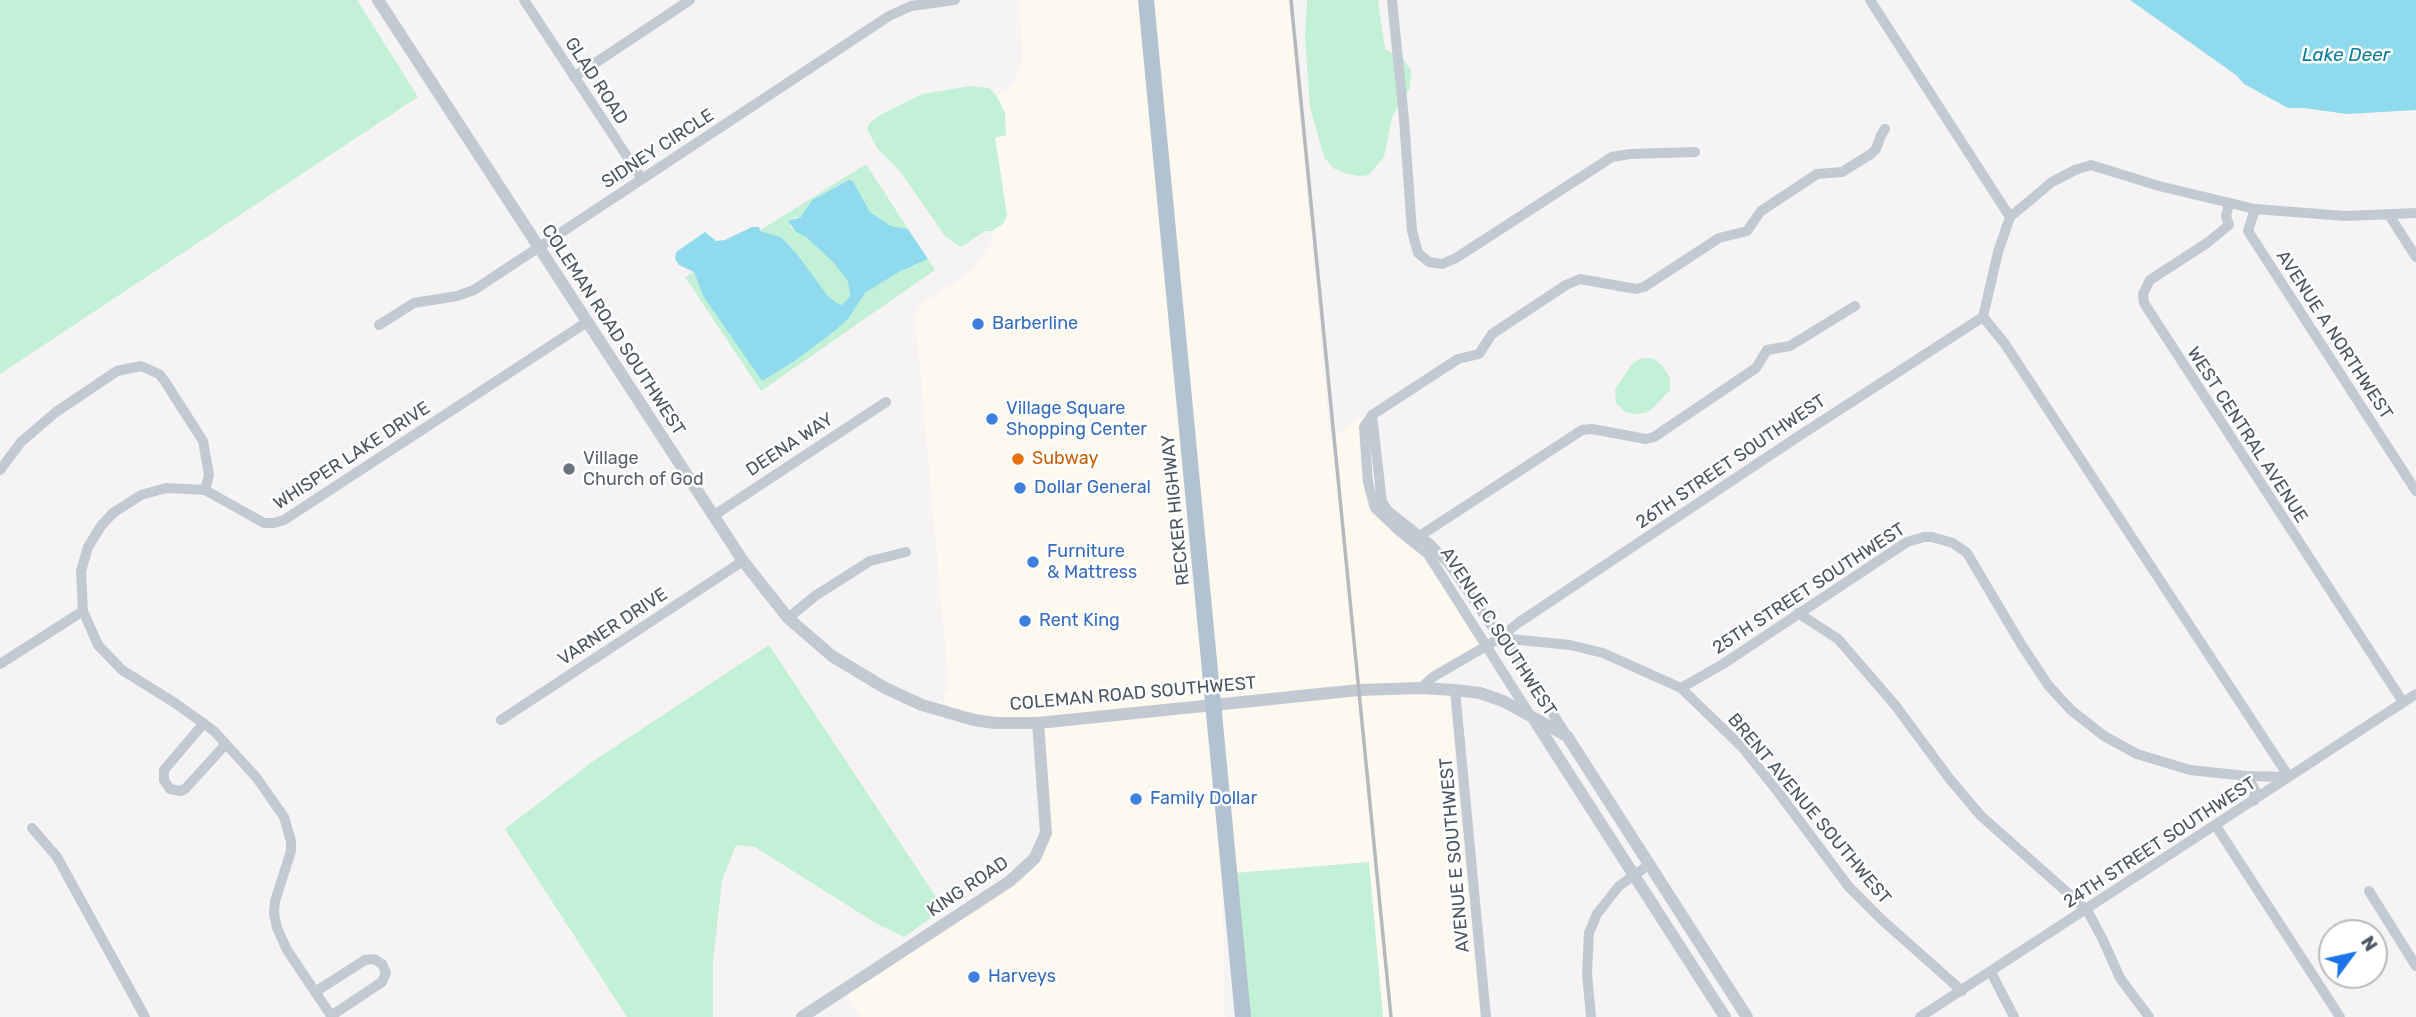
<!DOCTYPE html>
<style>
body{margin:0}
#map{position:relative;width:2416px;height:1017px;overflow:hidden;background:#f5f3f3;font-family:Rubik,sans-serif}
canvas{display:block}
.north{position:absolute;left:2318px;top:919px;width:70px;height:70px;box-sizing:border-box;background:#fff;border:2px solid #b7bbc0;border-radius:50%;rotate:57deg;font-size:19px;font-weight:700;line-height:28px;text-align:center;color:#4a5661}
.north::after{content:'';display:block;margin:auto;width:24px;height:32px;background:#1a73e8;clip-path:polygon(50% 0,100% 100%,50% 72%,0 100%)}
</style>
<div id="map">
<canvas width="2416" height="1017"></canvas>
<div class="north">N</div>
</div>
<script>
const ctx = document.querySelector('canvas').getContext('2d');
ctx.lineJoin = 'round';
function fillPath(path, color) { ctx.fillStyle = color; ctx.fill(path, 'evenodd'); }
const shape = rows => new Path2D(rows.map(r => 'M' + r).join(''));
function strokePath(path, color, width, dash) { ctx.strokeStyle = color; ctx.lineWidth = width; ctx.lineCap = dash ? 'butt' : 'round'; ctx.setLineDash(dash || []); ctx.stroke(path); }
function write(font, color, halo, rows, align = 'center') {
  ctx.font = font + ' Rubik,sans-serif'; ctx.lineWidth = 5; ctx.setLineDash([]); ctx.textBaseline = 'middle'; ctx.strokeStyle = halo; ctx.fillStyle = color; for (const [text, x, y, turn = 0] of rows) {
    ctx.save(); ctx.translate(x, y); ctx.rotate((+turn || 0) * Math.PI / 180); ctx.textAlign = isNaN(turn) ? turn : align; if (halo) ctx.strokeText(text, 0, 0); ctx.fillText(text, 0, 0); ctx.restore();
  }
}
const commercial = shape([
 [1019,0,1140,0,1208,701,1038,718,996,717,945,707,944,694,949,688,915,314,921,304,972,271,993,241,992,231,1003,224,1002,179,995,138,1000,137,1002,106,996,95,1006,91,1014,83,1023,58],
 [1152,0,1289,0,1330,438,1365,416,1358,428,1362,482,1369,510,1392,533,1423,557,1480,644,1430,672,1419,682,1316,687,1220,700],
 [1418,693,1421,695,1423,694,1449,695,1480,1017,1383,1017,1369,862,1235,873,1221,711,1359,696],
 [1209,712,1222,875,1225,1017,861,1017,847,994,1013,885,1028,874,1039,861,1052,833,1044,728]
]);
const green = shape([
 [0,0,357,0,418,97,0,374],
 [1307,0,1378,0,1385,49,1405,61,1411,70,1410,88,1392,117,1384,157,1369,175,1360,176,1344,173,1333,168,1324,157,1310,107,1305,36],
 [970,86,989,88,996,95,1005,113,1006,135,995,138,1007,215,1003,224,992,231,985,231,961,247,945,236,900,171,877,148,867,129,869,124,878,116,922,94],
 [866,164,908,229,891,226,870,212,856,186,853,181,849,180,812,200,807,210,801,217,794,217,789,226,806,237,833,262,848,281,850,296,842,305,835,302,827,296,797,254,781,237,759,231],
 [928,259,935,270,761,391,685,277,694,272,703,296,762,380,836,330,848,319,866,292,901,271],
 [1648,358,1654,359,1662,365,1670,378,1670,390,1653,408,1646,413,1635,414,1625,412,1616,403,1615,390,1631,365,1639,359],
 [769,645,944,909,904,937,877,924,755,847,736,845,722,880,713,962,713,1017,627,1017,505,829,592,762],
 [1369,862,1383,1017,1249,1017,1235,873]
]);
const water = shape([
 [2130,0,2416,0,2416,110,2347,114,2304,108,2288,108,2244,84,2236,75],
 [849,180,853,181,870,212,891,226,908,229,928,259,901,271,866,292,848,319,836,330,793,362,762,381,703,296,694,272,679,265,675,259,676,252,705,232,716,241,725,240,752,227,759,227,760,231,781,237,797,254,827,295,835,302,842,305,850,296,848,281,833,262,806,237,796,232,788,221,801,217,812,200]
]);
const minor = shape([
 [524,0,642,179],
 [1392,0,1404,119,1412,231,1418,253,1429,262,1442,264,1456,258,1612,157,1630,154,1695,152],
 [1870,0,2010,217],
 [574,77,690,0],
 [2229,204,2226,216,2229,225],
 [2389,215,2416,257],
 [2010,217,2052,182,2075,170,2091,165,2159,186,2255,209,2345,216,2416,213],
 [2229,225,2207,243,2150,280,2143,294,2144,303,2403,702],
 [2248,231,2416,491],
 [2248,231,2255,209],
 [1983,317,2005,344,2289,777],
 [379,325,414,303,457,296,474,290,889,16,911,6,955,0],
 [1372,415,1382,502,1388,511,1430,544,1449,564,1500,638,1512,649,1567,736],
 [0,470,21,442,56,412,117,371,141,366,159,374,164,380,203,441,209,475,205,490],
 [713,516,886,402],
 [1412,541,1582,430,1592,429,1646,439,1654,437,1756,368,1767,350,1790,346,1855,306],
 [1798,613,1838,639,1895,705,1949,778,1981,816,2087,910,2103,940,2120,978,2149,1017],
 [788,618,815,596,870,561,906,552],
 [1500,638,1570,645,1603,653,1681,688,1742,747,1778,792,1849,887,1881,919,1962,991],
 [0,664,83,611],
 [1421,688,1433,677,1500,638,1518,623,1799,436,1983,317,1998,252,2010,217],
 [1681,688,1723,664,1907,542,1924,537,1932,537,1953,543,1967,553,2021,644,2048,685,2071,710,2104,736,2137,754,2190,770,2247,776,2289,777],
 [1455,690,1486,1017],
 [1530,715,1428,554,1397,529,1375,508,1368,482,1364,427,1372,415,1458,359,1479,354,1492,334,1566,285,1580,279,1636,289,1644,287,1719,238,1747,231,1761,211,1817,174,1842,172,1871,154,1876,149,1881,135,1885,129],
 [501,720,743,561],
 [204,723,164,770,164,780,170,789,180,791,185,789,226,744],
 [2247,776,2255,790,2254,801],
 [2216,826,2340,1017],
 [32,828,57,857,145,1017],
 [2369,891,2416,966],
 [1991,972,2014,1017],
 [315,992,365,960,374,959,382,964,386,973,382,982,331,1016],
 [332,1017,287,950,277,928,274,913,275,901,291,851,291,841,284,817,256,777,214,731,175,703,122,670,98,645,83,611,81,571,88,547,101,526,113,513,141,495,166,488,205,490,264,523,274,523,284,520,587,322],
 [1591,1017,1587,974,1589,933,1597,914,1619,886,1650,864],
 [1920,1017,2416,694]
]);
const tertiary = shape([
 [378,0,743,561,788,618,832,656,885,688,922,705,974,720,995,723,1038,723,1359,690,1421,688,1455,690,1480,693,1503,701,1567,736,1747,1017],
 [1533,718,1725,1017],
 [802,1017,1010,881,1035,858,1046,833,1038,723]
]);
const primary = shape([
 [1146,0,1243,1017]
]);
const rail = shape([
 [1291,0,1391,1017]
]);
const markers = [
 [978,324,7,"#3f7fe0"],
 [992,419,7,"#3f7fe0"],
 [1018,459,7,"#e8710a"],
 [569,469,7,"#6b7280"],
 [1020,488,7,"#3f7fe0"],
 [1033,562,7,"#3f7fe0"],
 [1025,621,7,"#3f7fe0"],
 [1136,799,7,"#3f7fe0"],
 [974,977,7,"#3f7fe0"]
];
const streetNames = [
 ["GLAD ROAD",596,81,57],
 ["SIDNEY CIRCLE",658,149,-33],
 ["COLEMAN ROAD SOUTHWEST",613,330,57],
 ["AVENUE A NORTHWEST",2334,335,57],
 ["WEST CENTRAL AVENUE",2247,435,57],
 ["DEENA WAY",790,445,-33],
 ["WHISPER LAKE DRIVE",352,456,-33],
 ["26TH STREET SOUTHWEST",1731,462,-34],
 ["RECKER HIGHWAY",1176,510,-96],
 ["25TH STREET SOUTHWEST",1809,589,-33],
 ["VARNER DRIVE",613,627,-33],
 ["AVENUE C SOUTHWEST",1498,632,57],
 ["COLEMAN ROAD SOUTHWEST",1133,694,-5],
 ["BRENT AVENUE SOUTHWEST",1809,809,50],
 ["24TH STREET SOUTHWEST",2160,843,-33],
 ["AVENUE E SOUTHWEST",1455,855,-95],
 ["KING ROAD",968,887,-34]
];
const shopNames = [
 ["Barberline",992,324],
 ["Village Square",1006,409],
 ["Shopping Center",1006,430],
 ["Dollar General",1034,488],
 ["Furniture",1047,552],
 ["& Mattress",1047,573],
 ["Rent King",1039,621],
 ["Family Dollar",1150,799],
 ["Harveys",988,977]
];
const worshipNames = [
 ["Village",583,459],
 ["Church of God",583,480]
];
const foodNames = [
 ["Subway",1032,459]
];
const waterNames = [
 ["Lake Deer",2346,56]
];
fillPath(commercial, '#fdf9ef');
fillPath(green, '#c3f1d5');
fillPath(water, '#90daee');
strokePath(minor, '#c1cad2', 10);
strokePath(tertiary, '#c1cad2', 12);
strokePath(primary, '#b3c2d1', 16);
strokePath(rail, '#b5b8bd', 3.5);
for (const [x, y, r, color] of markers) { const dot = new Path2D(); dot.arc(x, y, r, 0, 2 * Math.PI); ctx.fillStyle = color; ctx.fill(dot); strokePath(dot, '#fff', 2.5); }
write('18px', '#4a5661', '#fff', streetNames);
write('18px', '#366cbe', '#fff', shopNames, 'left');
write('18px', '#5b616d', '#fff', worshipNames, 'left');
write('18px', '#c56008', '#fff', foodNames, 'left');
write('italic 19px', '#0c7c9b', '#fff', waterNames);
</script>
